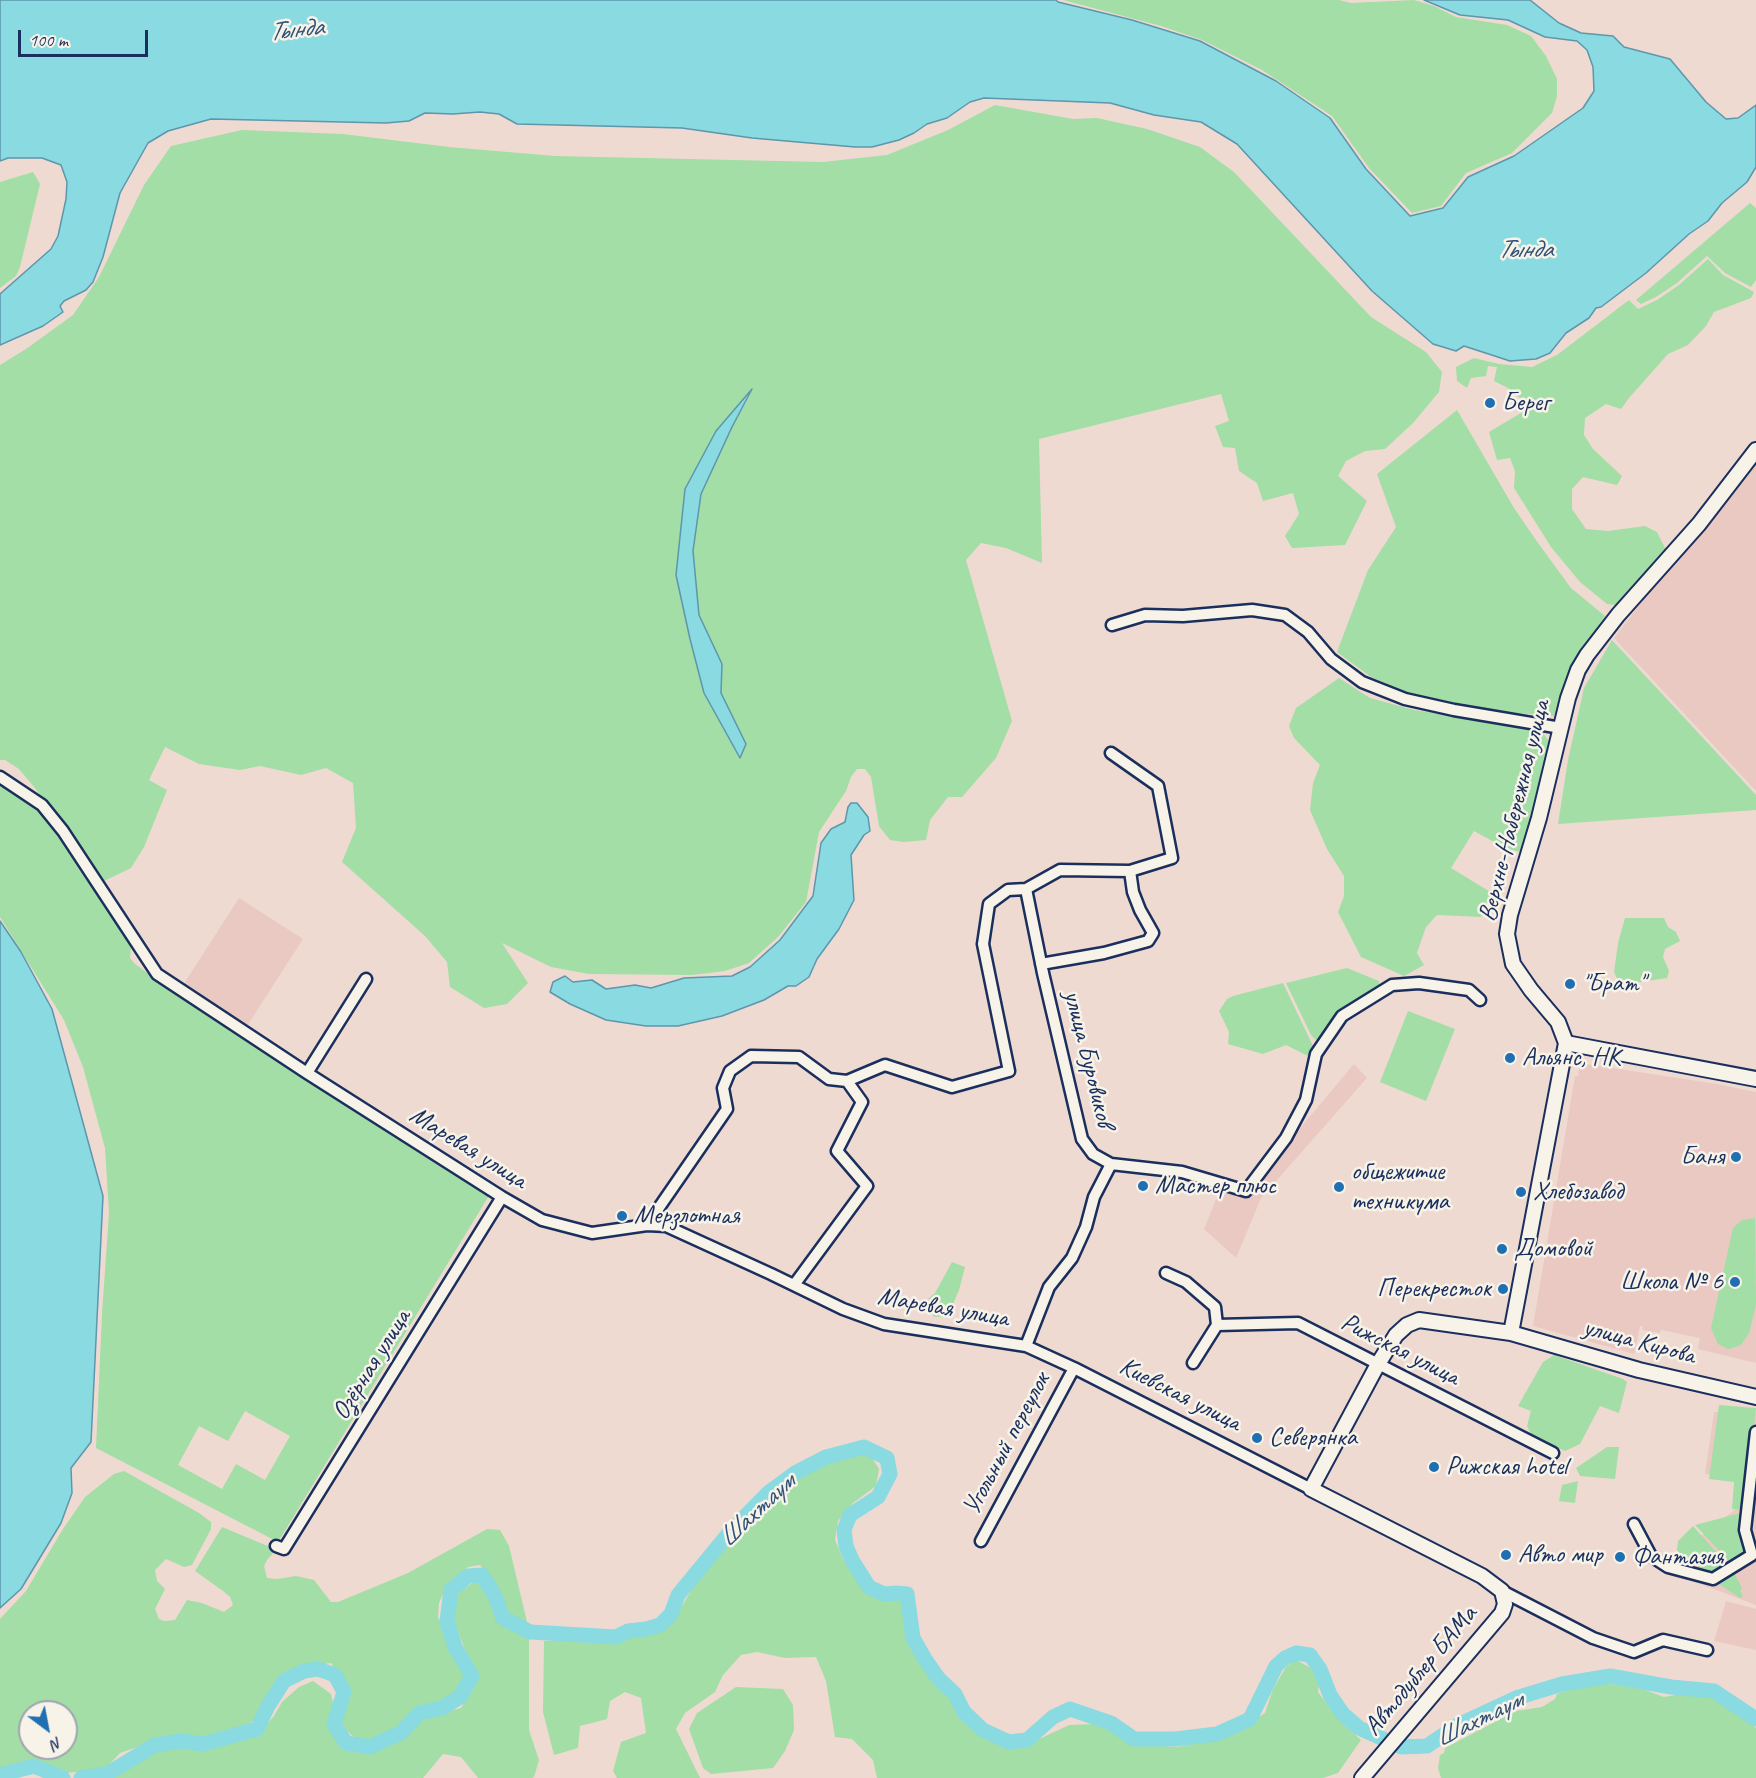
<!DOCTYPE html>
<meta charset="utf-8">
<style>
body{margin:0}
#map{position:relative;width:1756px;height:1778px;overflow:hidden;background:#efdad2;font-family:Caveat,sans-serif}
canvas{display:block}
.north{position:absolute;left:18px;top:1700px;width:60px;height:60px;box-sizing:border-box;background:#f7f3e8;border:2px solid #9fa5b1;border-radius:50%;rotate:148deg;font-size:16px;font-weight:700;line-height:24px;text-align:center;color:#1b2f5e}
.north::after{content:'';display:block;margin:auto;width:21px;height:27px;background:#1f6fb2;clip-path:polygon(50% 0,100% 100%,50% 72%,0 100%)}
.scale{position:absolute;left:18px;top:30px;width:130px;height:27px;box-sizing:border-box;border:3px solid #1b2f5e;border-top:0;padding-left:8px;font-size:18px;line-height:21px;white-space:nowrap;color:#1b2f5e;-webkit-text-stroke:4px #f7f3e8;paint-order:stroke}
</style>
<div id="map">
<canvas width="1756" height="1778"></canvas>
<div class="north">N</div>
<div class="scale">100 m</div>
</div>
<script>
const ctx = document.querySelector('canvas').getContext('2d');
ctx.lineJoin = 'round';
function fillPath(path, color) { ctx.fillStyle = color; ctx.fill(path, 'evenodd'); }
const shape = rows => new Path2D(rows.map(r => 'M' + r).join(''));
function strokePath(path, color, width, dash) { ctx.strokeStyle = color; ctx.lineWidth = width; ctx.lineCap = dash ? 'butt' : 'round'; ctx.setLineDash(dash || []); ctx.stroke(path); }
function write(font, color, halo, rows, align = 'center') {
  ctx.font = font + ' Caveat,sans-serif'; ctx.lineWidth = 5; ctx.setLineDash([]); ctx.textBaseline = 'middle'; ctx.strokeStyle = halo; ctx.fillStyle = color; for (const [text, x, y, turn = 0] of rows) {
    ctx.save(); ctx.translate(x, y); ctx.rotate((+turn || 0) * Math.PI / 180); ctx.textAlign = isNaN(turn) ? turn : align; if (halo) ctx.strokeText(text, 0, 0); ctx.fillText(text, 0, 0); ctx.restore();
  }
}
const built = shape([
 [1756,453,1756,791,1614,638],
 [239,898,303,939,247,1026,183,985],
 [1580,1063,1717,1084,1756,1092,1756,1363,1698,1349,1700,1338,1661,1330,1660,1333,1642,1330,1643,1326,1640,1326,1634,1354,1533,1326,1575,1076,1578,1076],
 [1354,1064,1367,1078,1261,1198,1236,1258,1204,1229,1219,1192,1243,1196],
 [1714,1412,1756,1413,1756,1605,1671,1573,1675,1555,1736,1509,1738,1479,1705,1474],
 [1726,1601,1756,1609,1756,1650,1714,1641]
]);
const green = shape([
 [1063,0,1339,0,1351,3,1414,0,1434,6,1456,17,1507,25,1531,36,1546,56,1557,79,1557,96,1552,113,1512,153,1466,173,1441,206,1412,213,1369,168,1332,116,1262,70,1202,40,1161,26],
 [995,105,1073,119,1097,118,1147,129,1200,147,1234,172,1371,317,1426,352,1442,372,1439,392,1413,423,1385,449,1365,451,1346,461,1338,476,1367,501,1345,545,1292,548,1285,536,1299,514,1293,493,1263,501,1257,483,1239,471,1235,448,1223,447,1215,426,1229,421,1221,394,1039,439,1042,563,1006,548,981,543,966,560,1012,721,996,758,962,797,948,797,930,820,926,840,904,842,890,840,879,826,871,777,865,769,857,769,851,777,846,791,819,832,806,902,778,937,749,963,725,971,692,975,589,974,551,967,502,943,528,983,507,1004,484,1008,450,987,447,962,425,936,342,862,356,828,353,783,326,768,301,775,260,766,240,770,199,764,165,747,149,780,167,790,144,847,131,868,102,882,35,788,19,769,5,760,0,760,0,365,26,349,73,315,99,277,144,185,171,146,242,130,343,134,449,147,555,156,823,162,887,155,948,130],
 [751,393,732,427,701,494,693,551,699,615,722,664,721,693,746,744,740,757,704,693,690,639,676,575,716,431],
 [33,172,40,184,20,267,16,276,0,288,0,182],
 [1750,203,1756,208,1756,280,1751,287,1725,273,1707,256,1677,283,1656,297,1641,304,1636,300],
 [1708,259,1723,275,1754,292,1751,298,1714,312,1706,326,1688,345,1668,354,1629,398,1621,409,1606,404,1585,418,1584,435,1593,449,1622,476,1617,485,1583,477,1572,489,1572,509,1586,529,1608,531,1645,526,1657,532,1666,550,1622,600,1615,605,1607,604,1580,582,1551,547,1514,488,1515,471,1510,458,1497,460,1489,432,1531,407,1508,388,1494,381,1497,367,1488,366,1486,376,1471,378,1467,388,1457,381,1456,367,1474,358,1499,364,1532,367,1557,355,1629,300,1638,309,1657,300,1679,285],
 [1457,410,1514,508,1538,543,1571,588,1605,616,1573,665,1554,716,1491,711,1418,697,1371,677,1337,652,1368,570,1396,527,1377,474],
 [1612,640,1756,795,1756,810,1558,824,1568,760,1584,688],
 [1339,678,1370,698,1414,710,1540,729,1549,741,1522,852,1507,849,1474,831,1451,868,1492,893,1496,903,1494,909,1480,917,1437,915,1426,927,1417,953,1424,965,1404,976,1361,957,1338,912,1344,896,1344,876,1327,849,1310,810,1313,783,1320,765,1294,738,1289,726,1296,708],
 [0,785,38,806,77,859,125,933,131,945,130,958,135,964,168,988,490,1194,278,1542,96,1448,102,1314,109,1213,105,1148,83,1067,64,1020,0,917],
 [245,1411,290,1436,265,1480,236,1464,222,1489,178,1465,199,1426,228,1441],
 [1625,918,1664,918,1668,927,1676,932,1680,941,1665,949,1663,957,1669,971,1667,978,1620,985,1614,972,1618,943],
 [1347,968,1379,981,1380,988,1335,1019,1325,1031,1319,1043,1311,1035,1286,983],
 [1283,983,1313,1046,1312,1058,1286,1045,1263,1054,1228,1044,1229,1032,1219,1011,1227,999,1233,996],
 [1408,1011,1455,1029,1426,1101,1380,1082],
 [1755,1218,1756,1305,1749,1333,1741,1345,1728,1349,1718,1344,1711,1328,1733,1228,1742,1220],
 [952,1262,965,1267,959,1290,948,1316,934,1317,928,1307,929,1298,935,1293],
 [1554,1355,1623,1379,1627,1382,1619,1413,1600,1406,1580,1444,1565,1451,1532,1436,1527,1426,1531,1411,1518,1406,1543,1362],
 [1719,1405,1756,1408,1745,1510,1732,1509,1734,1482,1709,1479],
 [1607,1447,1619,1447,1615,1479,1580,1476,1576,1468],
 [858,1453,870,1455,879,1469,876,1486,853,1503,838,1521,835,1540,844,1561,865,1589,886,1600,902,1600,910,1645,936,1686,950,1697,965,1720,991,1739,1018,1749,1069,1725,1094,1724,1112,1728,1128,1742,1147,1745,1177,1747,1210,1741,1235,1733,1265,1713,1273,1689,1286,1667,1296,1660,1311,1668,1320,1676,1318,1692,1339,1720,1361,1740,1338,1773,1323,1778,877,1778,873,1760,852,1739,835,1737,826,1681,816,1657,785,1658,757,1652,741,1655,723,1675,715,1692,685,1713,676,1729,700,1778,617,1778,613,1771,621,1742,646,1733,641,1698,625,1692,610,1701,607,1719,580,1726,578,1748,554,1755,543,1712,544,1641,618,1641,664,1627,676,1616,692,1589,716,1559,754,1516,788,1483,828,1463],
 [124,1471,199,1513,211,1522,211,1529,192,1565,184,1567,166,1559,155,1570,157,1581,165,1589,155,1609,159,1619,164,1621,175,1620,187,1600,202,1603,224,1612,233,1605,230,1597,223,1591,195,1571,222,1527,270,1547,275,1551,267,1560,264,1566,267,1578,277,1579,296,1576,314,1580,331,1602,338,1602,408,1573,487,1529,500,1530,509,1546,528,1626,505,1612,497,1589,488,1573,480,1565,468,1567,447,1585,439,1603,438,1617,456,1657,465,1671,463,1684,454,1696,442,1705,430,1705,418,1710,399,1729,380,1738,366,1743,351,1735,342,1725,340,1715,348,1698,345,1686,331,1663,298,1667,287,1672,279,1682,262,1712,247,1726,205,1741,185,1737,161,1739,120,1753,104,1770,62,1773,36,1760,0,1768,0,1619,26,1591,63,1529,85,1497,114,1474],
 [30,1712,66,1712,66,1748,30,1748],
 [1578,1481,1575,1503,1559,1501,1562,1485],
 [1737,1514,1743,1514,1748,1550,1730,1562,1695,1525],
 [1693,1526,1726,1563,1710,1574,1680,1555,1677,1550,1678,1541],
 [1732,1569,1742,1588,1740,1591,1743,1596,1740,1598,1717,1583,1717,1580],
 [476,1581,491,1595,501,1622,529,1638,529,1730,539,1760,534,1777,532,1778,478,1778,461,1757,443,1754,423,1778,112,1778,150,1752,184,1747,203,1749,232,1742,260,1732,274,1716,282,1702,299,1687,313,1681,331,1694,334,1706,329,1717,331,1729,349,1748,364,1751,382,1746,404,1735,427,1716,461,1708,472,1689,476,1678,453,1619,453,1604,460,1591],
 [1602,1683,1637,1687,1664,1697,1698,1691,1719,1697,1756,1728,1756,1778,1441,1778,1438,1768,1440,1755,1444,1753,1445,1748,1516,1711,1542,1707,1555,1699,1557,1694,1569,1689],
 [736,1687,783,1689,793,1705,794,1730,785,1751,773,1768,711,1774,703,1768,689,1729,697,1713]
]);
const water = shape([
 [0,0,1056,0,1058,2,1132,20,1200,41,1276,81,1330,118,1366,169,1410,216,1443,208,1468,177,1514,156,1583,108,1594,91,1593,67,1587,50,1577,41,1545,37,1508,20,1460,15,1424,0,1530,0,1559,23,1581,33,1613,36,1624,47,1670,59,1706,102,1726,119,1738,118,1756,105,1756,167,1747,182,1722,203,1708,221,1689,234,1646,273,1601,307,1596,308,1589,318,1566,333,1550,353,1536,359,1510,361,1464,346,1456,351,1433,344,1372,291,1237,144,1201,122,1154,115,1110,103,984,98,970,102,947,118,927,124,914,133,899,140,872,147,855,147,752,138,682,128,517,124,499,114,480,112,453,114,425,113,409,121,386,123,211,119,168,131,148,143,120,193,103,257,93,282,86,290,64,301,60,306,63,312,43,326,0,345,0,294,51,249,58,236,66,199,67,182,61,165,42,158,8,158,0,161,0,0],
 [752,389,732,427,701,494,693,551,699,615,722,664,721,693,746,744,740,758,704,693,690,639,676,575,685,489,716,431,752,389],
 [851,803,857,803,868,817,870,831,864,835,851,855,854,900,839,929,817,959,809,977,796,986,788,986,764,1000,722,1016,678,1026,646,1026,606,1020,570,1004,550,992,553,982,565,976,573,982,592,980,606,989,635,985,651,988,684,978,732,976,750,967,780,940,813,896,821,843,831,829,845,822,848,807,851,803],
 [0,921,21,952,52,1009,103,1196,91,1442,71,1468,72,1493,61,1523,21,1589,0,1608,0,921]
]);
const river = shape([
 [0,1775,34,1766,63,1778],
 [81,1778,107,1774,155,1745,181,1741,203,1744,257,1729,268,1706,284,1681,304,1671,318,1669,335,1675,344,1692,334,1724,346,1743,370,1747,402,1732,419,1713,442,1708,460,1697,472,1676,455,1647,447,1621,451,1590,468,1576,482,1575,495,1596,503,1618,530,1632,616,1637,628,1631,646,1629,660,1625,671,1614,678,1595,729,1533,768,1493,795,1473,826,1457,864,1447,887,1458,890,1474,878,1497,850,1515,844,1530,846,1546,852,1560,869,1587,884,1594,896,1593,907,1594,913,1638,925,1659,939,1679,955,1694,964,1712,983,1730,1009,1742,1027,1740,1053,1717,1070,1709,1111,1723,1134,1739,1175,1739,1217,1734,1250,1719,1276,1666,1285,1658,1296,1653,1310,1655,1320,1669,1330,1695,1343,1714,1359,1728,1401,1747,1427,1746,1458,1725,1516,1698,1562,1684,1610,1676,1671,1687,1714,1691,1756,1719]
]);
const minor = shape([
 [1112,625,1145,615,1183,616,1252,610,1285,615,1308,632,1331,659,1362,682,1405,699,1454,710,1561,728],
 [1111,753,1158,786,1172,858,1130,871,1060,870,1026,889,1043,973,1082,1139,1093,1154,1111,1164,1182,1172,1246,1191,1286,1138,1306,1100,1316,1054,1342,1016,1392,985,1419,983,1469,990,1480,1000],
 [0,777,42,805,63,831,157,974,307,1073,502,1197,542,1220,592,1233,647,1225,666,1226,771,1274,843,1309,884,1324,1026,1346,1074,1368,1311,1489],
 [1041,964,1104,953,1148,941,1153,933,1140,910,1133,892,1130,871],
 [307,1073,366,979],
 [647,1225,727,1109,723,1088,730,1071,751,1056,799,1057,829,1079,847,1081],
 [1166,1273,1186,1282,1215,1307,1217,1325],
 [794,1285,867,1186,837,1151,862,1102,847,1081,885,1065,952,1087,1009,1071,983,944,989,904,1008,890,1026,889],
 [1026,1346,1049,1287,1072,1258,1086,1227,1094,1197,1111,1164],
 [1193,1363,1217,1325,1298,1323,1553,1453],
 [1634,1524,1651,1556,1668,1567,1713,1579,1752,1555,1745,1530,1756,1432],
 [981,1541,1074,1368],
 [276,1546,284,1549,502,1197],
 [1502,1591,1593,1638,1634,1652,1663,1640,1707,1650]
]);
const tertiary = shape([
 [1566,1043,1756,1079],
 [1511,1333,1566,1043,1558,1022,1531,990,1513,964,1507,934,1510,915,1539,818,1568,698,1578,670,1587,655,1618,615,1699,524,1756,450],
 [1362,1778,1502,1613,1505,1604,1502,1591,1482,1576,1311,1489,1378,1364,1396,1335,1407,1325,1419,1320,1511,1333,1639,1370,1756,1397]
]);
const markers = [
 [1490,403,6,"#1f6fb2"],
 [1570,984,6,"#1f6fb2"],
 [1510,1058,6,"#1f6fb2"],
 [1736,1157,6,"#1f6fb2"],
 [1143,1186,6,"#1f6fb2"],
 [1339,1187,6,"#1f6fb2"],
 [1521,1192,6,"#1f6fb2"],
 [622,1216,6,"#1f6fb2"],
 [1502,1249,6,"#1f6fb2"],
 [1735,1282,6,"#1f6fb2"],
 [1503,1289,6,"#1f6fb2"],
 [1257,1438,6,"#1f6fb2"],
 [1434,1467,6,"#1f6fb2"],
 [1506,1555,6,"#1f6fb2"],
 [1620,1557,6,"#1f6fb2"]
];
const poiNames = [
 ["Берег",1502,403],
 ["\"Брат\"",1582,984],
 ["Альянс, НК",1522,1058],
 ["Баня",1724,1157,"right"],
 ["общежитие",1351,1172],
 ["техникума",1351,1202],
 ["Мастер плюс",1155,1186],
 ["Хлебозавод",1533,1192],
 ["Мерзлотная",634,1216],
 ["Домовой",1514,1249],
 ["Школа № 6",1723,1282,"right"],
 ["Перекресток",1491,1289,"right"],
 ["Северянка",1269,1438],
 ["Рижская hotel",1446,1467],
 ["Авто мир",1518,1555],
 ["Фантазия",1632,1557]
];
const streetNames = [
 ["Верхне-Набережная улица",1515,811,-76],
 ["улица Буровиков",1088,1059,76],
 ["Маревая улица",468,1148,32],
 ["Маревая улица",943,1308,10],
 ["улица Кирова",1639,1342,15],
 ["Рижская улица",1400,1350,27],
 ["Озёрная улица",372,1365,-58],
 ["Киевская улица",1180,1395,27],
 ["Угольный переулок",1007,1444,-62],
 ["Автодублер БАМа",1421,1671,-50]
];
const waterNames = [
 ["Тында",296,30,-6],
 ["Тында",1525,250],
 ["Шахтаум",757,1511,-43],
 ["Шахтаум",1479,1720,-26]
];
fillPath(built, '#e9c9c2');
fillPath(green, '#a2dea5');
fillPath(water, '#89dae1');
strokePath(water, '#5d96ad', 1.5);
strokePath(river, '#89dae1', 15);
strokePath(minor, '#1b2f5e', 15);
strokePath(tertiary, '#1b2f5e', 18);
strokePath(minor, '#f7f3e8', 10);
strokePath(tertiary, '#f7f3e8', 14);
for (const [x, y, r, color] of markers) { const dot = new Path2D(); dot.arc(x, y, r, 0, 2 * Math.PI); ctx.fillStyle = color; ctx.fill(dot); strokePath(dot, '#f7f3e8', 2); }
write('26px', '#1b2f5e', '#f7f3e8', poiNames, 'left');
write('26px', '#1b2f5e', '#f7f3e8', streetNames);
write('italic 27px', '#315178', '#f7f3e8', waterNames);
</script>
